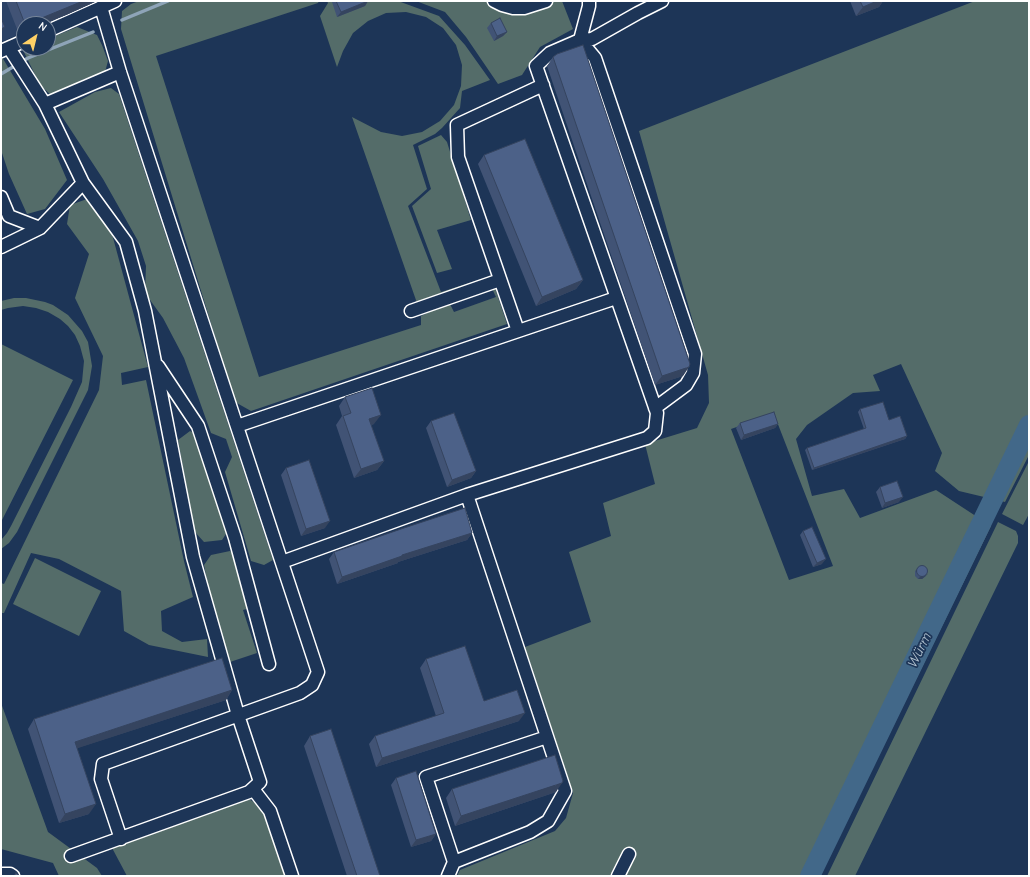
<!DOCTYPE html>
<meta charset="utf-8">
<style>
body{margin:0}
#map{position:relative;width:1030px;height:877px;overflow:hidden;background:#1d3557;font-family:"Comic Neue",sans-serif}
canvas{display:block}
.frame{position:absolute;inset:0;border:2px solid #fff;pointer-events:none}
.north{position:absolute;left:16px;top:16px;width:40px;height:40px;box-sizing:border-box;background:#1d3557;border:1px solid #77869a;border-radius:50%;rotate:35deg;font-size:11px;font-weight:700;line-height:16px;text-align:center;color:#fff}
.north::after{content:'';display:block;margin:auto;width:14px;height:18px;background:#ffd166;clip-path:polygon(50% 0,100% 100%,50% 72%,0 100%)}
</style>
<div id="map">
<canvas width="1030" height="877"></canvas>
<div class="frame"></div>
<div class="north">N</div>
</div>
<script>
const ctx = document.querySelector('canvas').getContext('2d');
ctx.lineJoin = 'round';
function fillPath(path, color) { ctx.fillStyle = color; ctx.fill(path, 'evenodd'); }
const shape = rows => new Path2D(rows.map(r => 'M' + r).join(''));
function strokePath(path, color, width, dash) { ctx.strokeStyle = color; ctx.lineWidth = width; ctx.lineCap = dash ? 'butt' : 'round'; ctx.setLineDash(dash || []); ctx.stroke(path); }
function write(font, color, halo, rows, align = 'center') {
  ctx.font = font + ' "Comic Neue",sans-serif'; ctx.lineWidth = 3.5; ctx.setLineDash([]); ctx.textBaseline = 'middle'; ctx.strokeStyle = halo; ctx.fillStyle = color; for (const [text, x, y, turn = 0] of rows) {
    ctx.save(); ctx.translate(x, y); ctx.rotate((+turn || 0) * Math.PI / 180); ctx.textAlign = isNaN(turn) ? turn : align; if (halo) ctx.strokeText(text, 0, 0); ctx.fillText(text, 0, 0); ctx.restore();
  }
}
const built = shape([
 [1,1,100,1,43,24,24,24,24,32,1,42]
]);
const green = shape([
 [139,1,319,1,318,3,156,56,259,377,421,325,421,316,449,302,454,312,496,297,488,280,417,303,352,117,381,132,402,136,422,132,440,121,454,105,461,86,462,65,456,45,443,28,426,17,406,12,386,13,368,21,353,33,343,51,337,67,320,16,328,3,327,1,398,1,439,16,465,45,490,80,462,91,460,108,442,128,435,134,413,145,427,189,408,206,441,292,491,276,507,324,251,411,235,402,121,29,122,11,131,4],
 [416,1,562,1,573,29,540,47,522,75,498,84,466,37,445,12],
 [975,1,1029,1,1029,455,1005,502,959,491,935,471,942,453,901,364,873,375,880,391,853,393,807,425,796,439,812,496,844,489,860,518,936,490,991,526,820,876,457,876,460,870,555,831,566,818,573,793,525,647,591,622,569,552,611,536,603,503,655,484,645,444,697,428,709,403,708,375,639,131],
 [774,414,833,566,789,580,731,429],
 [77,27,97,35,102,45,108,61,105,72,84,79,52,96,40,85,23,50,27,48,48,48,48,39],
 [1,57,2,57,45,129,67,180,45,209,27,214,9,174,1,150],
 [111,88,119,94,273,560,264,565,251,561,225,472,232,457,226,439,211,433,184,358,163,318,145,293,146,266,138,241,103,179,59,112,95,92],
 [441,135,447,142,471,220,437,230,452,269,437,273,412,206,431,189,418,146],
 [90,198,112,234,148,367,121,373,122,385,146,380,184,561,193,597,161,611,162,631,182,642,207,639,208,657,149,645,124,631,121,591,59,559,31,553,4,613,1,613,1,583,4,584,99,390,103,356,75,298,89,254,67,224,70,205],
 [14,298,26,298,45,302,53,305,68,315,82,331,88,342,92,366,88,390,17,532,9,543,1,549,1,540,7,533,11,526,71,407,82,382,84,361,80,346,75,335,68,326,60,319,48,312,36,308,23,306,8,308,1,310,1,301],
 [1,344,73,380,1,522],
 [190,431,198,435,228,531,222,540,204,542,195,532,178,440],
 [1029,461,1029,514,1023,525,1002,514],
 [998,522,1016,531,1018,536,1018,543,855,876,827,876],
 [230,551,235,555,250,608,243,610,257,653,230,662,212,606,204,565,211,555],
 [35,558,101,591,79,636,13,604],
 [1,703,48,832,97,868,102,876,59,876,53,863,1,849],
 [249,799,263,808,285,876,127,876,111,846]
]);
const stream = shape([
 [122,20,168,1],
 [1,74,28,58,93,32]
]);
const river = shape([
 [810,876,1029,425]
]);
const minor = shape([
 [494,1,502,5,513,8,524,8,546,1],
 [101,7,120,72,318,672,312,685,300,693,103,764,101,779,121,839],
 [48,31,115,1],
 [580,40,595,58,695,354,693,373,686,385,655,408],
 [580,40,592,39,638,13,662,1],
 [9,48,45,104,83,183,126,242,145,311,193,557,238,715,260,782,249,792,71,856],
 [1,51,24,41],
 [45,104,120,72],
 [1,197,9,216,40,228],
 [1,247,40,228,83,183],
 [411,311,500,280],
 [518,331,458,157,457,125,543,85],
 [158,366,198,426,235,538,269,664],
 [237,426,616,298],
 [282,562,467,495,647,438,655,431,657,413,536,66,550,53,580,40,589,6,589,1],
 [253,789,270,811,292,876],
 [454,862,530,832,548,821,565,791,467,495],
 [1,874,10,874,13,876],
 [448,876,454,862,426,777,547,737],
 [618,876,629,854]
]);
const wall = shape([
 [6,1,97,1,66,15,43,24,24,24,24,32,19,34],
 [332,1,368,1,365,6,337,17,332,2],
 [850,1,883,1,879,7,856,16],
 [491,23,507,32,503,36,494,41,487,28],
 [553,57,683,376,655,385,547,66],
 [484,155,583,280,576,289,536,306,478,164],
 [345,397,374,424,371,425,384,461,377,470,354,478,336,425,342,416,339,406],
 [860,409,889,420,907,436,905,439,812,470,805,450,807,448,864,429,858,412],
 [431,421,476,471,471,478,447,487,426,428],
 [740,423,778,424,775,428,741,440,736,428],
 [286,468,325,528,301,536,281,475],
 [880,487,899,502,882,508,876,492],
 [803,531,822,564,813,567,800,535],
 [472,533,467,540,398,562,398,563,337,584,329,559,334,552],
 [917,569,926,576,922,579,918,579,915,576,915,571],
 [426,659,484,701,519,721,376,767,369,744,375,736,436,716,420,668],
 [232,690,226,700,77,748,89,814,59,823,28,729,34,719],
 [310,736,380,876,347,876,304,746],
 [396,778,436,834,431,841,411,847,391,785],
 [452,789,556,792,455,826,446,798]
]);
const shadedWall = shape([
 [83,1,97,1,66,15,43,24,27,24],
 [368,1,365,6,337,17,341,12],
 [877,1,883,1,879,7,856,16,863,7],
 [24,26,24,32,19,34],
 [5,27,1,33,1,29],
 [507,32,503,36,494,41,497,36],
 [583,280,576,289,536,306,542,297],
 [689,367,683,376,655,385,662,376],
 [381,415,374,424,363,428,369,419],
 [778,424,775,428,741,440,744,435],
 [907,436,905,439,812,470,814,468],
 [384,461,377,470,354,478,361,469],
 [476,471,471,478,447,487,452,480],
 [903,497,899,502,882,508,885,503],
 [330,521,325,528,301,536,306,529],
 [472,533,467,540,398,562,398,563,337,584,342,577,402,555],
 [826,559,822,564,813,567,817,563],
 [928,574,922,579,918,579,920,577],
 [232,690,226,700,69,751,75,742],
 [525,713,519,721,376,767,382,758],
 [562,783,556,792,455,826,461,816],
 [96,804,89,814,59,823,65,814],
 [436,834,431,841,411,847,416,840]
]);
const building = shape([
 [16,1,83,1,27,24,25,24,16,1],
 [336,1,368,1,341,12,336,1],
 [860,1,877,1,863,7,860,1],
 [1,18,5,27,1,29,1,18],
 [500,18,507,32,497,36,491,23,500,18],
 [583,45,690,364,689,367,662,376,553,57,557,54,583,45],
 [525,139,583,280,542,297,484,155,525,139],
 [372,388,381,415,369,419,384,461,361,469,343,416,351,413,345,397,372,388],
 [883,402,889,420,900,416,907,436,814,468,807,448,866,428,860,409,883,402],
 [774,412,778,424,744,435,740,423,774,412],
 [454,413,476,471,452,480,431,421,454,413],
 [309,460,330,521,306,529,286,468,309,460],
 [897,481,903,497,885,503,880,487,897,481],
 [465,508,472,533,402,555,402,556,342,577,334,552,404,528,465,508],
 [812,527,826,559,817,563,803,531,812,527],
 '916.5 571a5.5 5.5 0 1 1 11 0a5.5 5.5 0 1 1-11 0Z',
 [465,646,484,701,517,690,525,713,382,758,375,736,444,713,426,659,465,646],
 [222,658,232,690,75,742,96,804,65,814,34,719,222,658],
 [331,729,380,876,357,876,310,736,331,729],
 [555,755,563,781,562,783,461,816,452,789,555,755],
 [416,771,436,834,416,840,396,778,416,771],
 [16,873,20,876,14,876,16,873]
]);
const waterNames = [
 ["Würm",920,650,-64]
];
fillPath(built, '#2b4266');
fillPath(green, '#546c69');
strokePath(stream, '#8ea4b8', 3.5);
strokePath(river, '#426889', 20);
strokePath(minor, '#fff', 15);
strokePath(minor, '#1d3557', 12);
fillPath(wall, '#415375');
fillPath(shadedWall, '#35445f');
fillPath(building, '#4c6188');
strokePath(building, '#35445f', 1);
write('italic 14px', '#b3c3d0', '#1d3557', waterNames);
</script>
